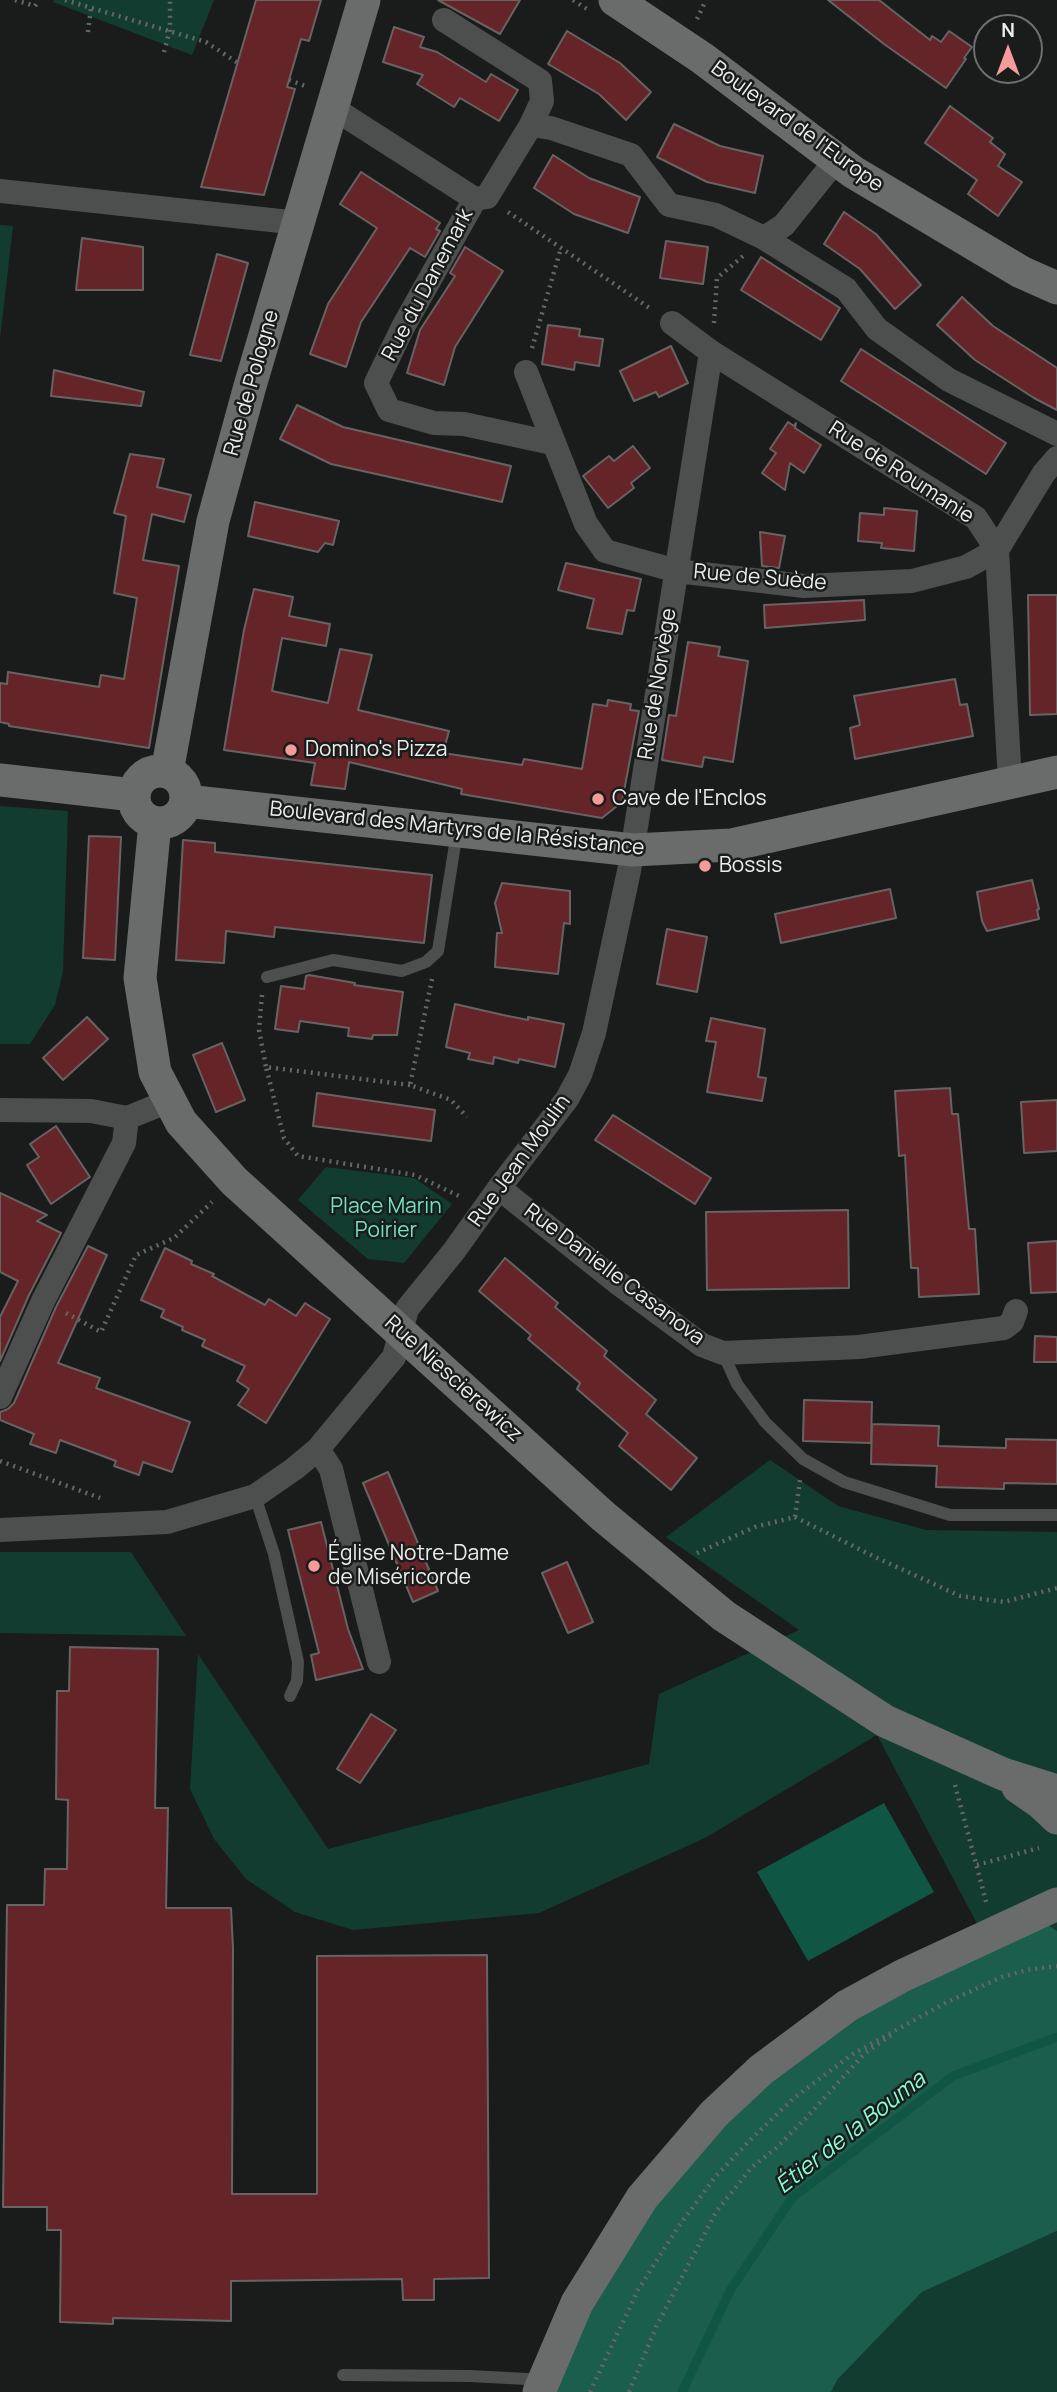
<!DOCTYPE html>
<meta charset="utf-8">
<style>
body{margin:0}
#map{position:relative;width:1057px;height:2392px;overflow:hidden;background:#191c1b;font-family:Manrope,sans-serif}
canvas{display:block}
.north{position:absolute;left:973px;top:14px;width:70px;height:70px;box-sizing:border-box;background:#191c1b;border:2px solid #6d706f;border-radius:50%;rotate:0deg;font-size:19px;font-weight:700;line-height:28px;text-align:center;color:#eaedec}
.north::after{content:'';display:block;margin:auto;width:24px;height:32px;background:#f59b9a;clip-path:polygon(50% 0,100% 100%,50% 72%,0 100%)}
</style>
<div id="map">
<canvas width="1057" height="2392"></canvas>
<div class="north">N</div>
</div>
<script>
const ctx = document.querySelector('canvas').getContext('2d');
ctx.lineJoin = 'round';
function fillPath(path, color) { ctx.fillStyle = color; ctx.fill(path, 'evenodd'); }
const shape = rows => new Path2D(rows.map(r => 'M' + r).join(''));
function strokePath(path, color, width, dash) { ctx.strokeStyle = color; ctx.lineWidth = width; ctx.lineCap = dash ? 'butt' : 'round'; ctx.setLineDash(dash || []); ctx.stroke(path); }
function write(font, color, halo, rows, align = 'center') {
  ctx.font = font + ' Manrope,sans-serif'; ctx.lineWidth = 5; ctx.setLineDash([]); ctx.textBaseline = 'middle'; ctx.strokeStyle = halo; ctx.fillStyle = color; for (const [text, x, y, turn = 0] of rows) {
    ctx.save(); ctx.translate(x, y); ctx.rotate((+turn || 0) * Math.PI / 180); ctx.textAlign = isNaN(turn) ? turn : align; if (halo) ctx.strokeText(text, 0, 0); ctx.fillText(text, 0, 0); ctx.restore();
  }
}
const green = shape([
 [54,0,214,0,192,55,53,2],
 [0,225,13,226,0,339],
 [0,806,68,811,63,971,55,1005,30,1044,0,1044],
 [326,1167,414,1178,452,1204,404,1263,368,1259,298,1200],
 [770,1460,838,1506,926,1530,1057,1532,1057,1931,1047,1924,991,1950,877,1735,705,1838,539,1913,353,1930,295,1912,246,1879,214,1839,190,1789,198,1654,328,1849,649,1764,659,1694,799,1630,666,1537],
 [0,1552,131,1552,186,1636,0,1633],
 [1057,2231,1057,2392,831,2392,838,2379,922,2292]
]);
const forest = shape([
 [1047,1924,1057,1931,1057,2231,922,2292,838,2379,831,2392,551,2392,608,2268,676,2175,747,2100,843,2023]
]);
const water = shape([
 [884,1803,934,1892,808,1961,757,1872]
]);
const stream = shape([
 [682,2392,731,2289,792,2198,953,2076,1057,2037]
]);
const building = shape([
 [256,0,321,0,309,41,301,39,287,87,295,89,264,195,201,187,256,0],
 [438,0,520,0,500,34,438,0],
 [828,0,879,0,930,40,932,36,941,42,949,31,972,47,964,58,966,59,946,88,884,44,828,0],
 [394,27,424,37,420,47,437,52,486,82,491,74,518,90,499,121,460,98,454,107,417,84,423,75,383,62,394,27],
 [567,31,620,63,651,92,626,120,599,94,548,64,567,31],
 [950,106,993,138,990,142,1005,154,998,166,1022,182,998,216,968,194,977,180,925,143,950,106],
 [674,124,720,146,763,156,755,193,707,182,657,157,674,124],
 [553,155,589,178,640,197,628,233,574,214,534,188,553,155],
 [361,172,440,223,436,229,440,231,425,257,410,248,361,322,346,367,310,354,328,304,377,228,340,204,361,172],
 [844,212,876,234,921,285,895,309,860,269,824,244,844,212],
 [82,238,143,247,143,290,76,290,82,238],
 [666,241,708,247,703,284,660,278,666,241],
 [465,247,503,271,455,347,444,385,407,373,420,330,455,276,450,273,465,247],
 [217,254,248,263,221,361,190,355,217,254],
 [761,257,840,308,821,340,741,290,761,257],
 [962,297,993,326,1057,368,1057,410,1034,398,975,360,937,325,962,297],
 [548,325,580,329,579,336,603,339,599,366,575,362,574,370,542,364,548,325],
 [671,346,688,383,659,397,656,392,634,401,620,371,671,346],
 [861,349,1006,443,986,474,841,381,861,349],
 [54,370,144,392,141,406,51,396,54,370],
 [297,405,343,427,511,466,502,502,331,464,280,439,297,405],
 [788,422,794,426,796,423,795,428,821,445,804,473,790,463,785,490,762,473,776,453,770,449,788,422],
 [633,446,650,468,631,483,634,488,608,508,583,476,609,456,614,461,633,446],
 [130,454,164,459,157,487,191,495,184,522,152,514,143,560,179,566,149,748,9,726,9,724,0,722,0,683,7,684,8,672,99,687,101,675,124,679,137,598,114,593,126,516,114,513,130,454],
 [255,502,339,521,333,545,325,543,318,552,248,536,255,502],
 [884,508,917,511,914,551,881,548,882,543,858,541,860,513,884,515,884,508],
 [760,532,785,536,779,568,762,566,760,532],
 [566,563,641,579,634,611,627,610,622,634,587,628,594,599,558,590,566,563],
 [254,589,293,597,289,616,330,624,326,646,282,638,272,691,328,703,340,649,372,655,358,710,449,731,443,753,522,765,524,759,582,769,593,704,607,706,608,700,631,704,630,710,639,711,622,802,602,818,461,794,462,789,349,762,345,789,311,785,315,763,224,750,244,630,254,589],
 [1028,595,1057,595,1057,714,1030,715,1028,595],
 [864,600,865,620,765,628,764,605,864,600],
 [688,642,720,647,718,656,748,661,733,762,704,757,702,767,662,760,669,715,676,716,688,642],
 [955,679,960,705,967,704,973,736,855,759,850,728,860,725,854,696,955,679],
 [89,836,121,837,115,960,83,958,89,836],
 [183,840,215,843,215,852,432,875,424,943,275,927,274,937,226,931,224,963,176,960,183,840],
 [1032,880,1039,909,1037,910,1039,919,987,931,982,921,977,892,1032,880],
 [502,883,570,891,570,924,564,923,558,974,495,967,497,933,502,933,495,903,502,883],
 [890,889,896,918,781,943,775,914,890,889],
 [667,929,707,937,697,992,657,984,667,929],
 [309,975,355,983,354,985,403,992,397,1035,373,1035,372,1039,348,1036,349,1028,300,1021,298,1032,275,1029,281,986,304,989,306,976,309,975],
 [455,1004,503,1015,528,1020,528,1017,564,1024,555,1067,519,1059,518,1063,494,1057,493,1064,468,1059,470,1053,446,1047,455,1004],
 [87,1017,108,1039,63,1080,43,1058,87,1017],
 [711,1018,765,1029,758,1077,766,1078,762,1101,707,1092,716,1042,706,1041,711,1018],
 [222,1043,245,1100,216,1112,193,1055,222,1043],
 [950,1088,952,1114,958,1114,969,1229,975,1229,979,1294,919,1297,918,1268,911,1268,905,1155,899,1156,895,1091,950,1088],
 [317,1093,435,1110,431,1141,313,1126,317,1093],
 [1057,1100,1057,1151,1024,1153,1021,1102,1057,1100],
 [613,1115,711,1178,695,1204,595,1140,613,1115],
 [56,1126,90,1177,51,1204,27,1165,39,1157,30,1144,56,1126],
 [0,1193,47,1215,37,1221,61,1233,29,1295,0,1361,0,1317,18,1281,0,1272,0,1193],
 [848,1210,849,1288,707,1290,706,1212,848,1210],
 [1057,1241,1057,1292,1031,1293,1028,1243,1057,1241],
 [88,1246,107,1255,58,1363,100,1378,96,1388,190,1422,172,1472,143,1462,139,1475,114,1466,116,1461,60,1440,56,1453,30,1444,34,1434,0,1420,0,1412,8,1409,14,1403,56,1307,88,1246],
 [165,1248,192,1261,191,1264,214,1274,212,1276,265,1305,269,1299,296,1316,305,1303,330,1319,266,1423,238,1405,249,1389,237,1381,245,1366,202,1346,205,1340,182,1330,183,1327,161,1317,164,1310,141,1300,165,1248],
 [505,1258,558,1303,555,1307,607,1351,604,1356,656,1400,646,1414,697,1458,671,1490,619,1446,628,1433,577,1389,580,1383,528,1339,531,1335,479,1291,505,1258],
 [1035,1336,1057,1337,1057,1362,1034,1362,1035,1336],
 [804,1400,872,1402,871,1443,803,1441,804,1400],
 [872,1424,939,1426,938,1446,1006,1448,1006,1439,1057,1440,1057,1484,1004,1483,1004,1489,936,1487,937,1466,871,1464,872,1424],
 [388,1472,438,1591,413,1602,363,1483,388,1472],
 [321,1522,348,1629,363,1669,316,1680,311,1655,319,1653,288,1530,321,1522],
 [567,1562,593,1622,568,1633,542,1573,567,1562],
 [70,1647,158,1649,155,1808,168,1808,166,1908,231,1908,233,1948,232,2194,317,2194,317,1956,487,1955,489,2278,434,2279,434,2300,403,2300,402,2279,231,2281,231,2321,113,2318,113,2324,60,2322,61,2230,47,2230,47,2207,3,2207,7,1905,44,1905,45,1869,67,1869,68,1800,56,1799,57,1691,69,1691,70,1647],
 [371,1714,396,1730,360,1783,337,1769,371,1714]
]);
const path = shape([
 [15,0,35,6,39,0],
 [65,0,206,42,238,63],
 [573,0,587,9],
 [697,19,706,0],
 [88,32,91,8],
 [164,52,170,30,170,0],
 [289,80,308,87],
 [508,212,651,309],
 [714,323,717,278,743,256],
 [532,348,561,248],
 [432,979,410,1085,451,1100,467,1117],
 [262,995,259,1030,266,1067],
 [410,1085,266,1067,284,1138,298,1156,415,1175,461,1197],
 [66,1313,101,1332,136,1255,174,1238,212,1202],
 [0,1461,100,1498],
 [795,1517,873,1556,960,1596,1004,1602,1057,1588],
 [697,1553,755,1527,795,1517,800,1480],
 [955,1785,987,1905],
 [977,1865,1039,1848],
 [590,2392,638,2290,678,2227,716,2176,755,2135,794,2098,851,2055,945,2003,1002,1977,1027,1970,1057,1966],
 [629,2392,657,2325,716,2212,752,2167,776,2148,806,2118,865,2053,894,2033]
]);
const lane = shape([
 [267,977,333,960,402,971,426,962,438,951,457,832],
 [723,1353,737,1384,765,1422,803,1459,844,1482,950,1515,1057,1515],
 [255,1496,274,1554,298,1662,297,1681,290,1696],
 [343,2375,470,2376,527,2379,541,2383]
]);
const street = shape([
 [444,20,540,81,542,101,531,125],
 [333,108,475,199,487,197,531,125,551,128,631,155,669,205,716,215,764,238,846,289,877,329,949,380,1057,434],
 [0,191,299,223],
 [475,199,403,327,376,383,389,410,434,423,464,424,552,443],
 [764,238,784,225,836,160],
 [672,323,711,352,976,518,997,550,1010,782],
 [526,372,586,524,605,551,677,571,804,586,912,581,966,567,997,550,1044,473,1057,458],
 [0,1110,91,1111,127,1118,169,1101],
 [499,1188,618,1283,702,1345,723,1353,859,1347,1004,1328,1012,1322,1016,1311],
 [0,1397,43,1301,124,1143,127,1118],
 [318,1449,331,1469,379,1662],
 [0,1530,167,1522,255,1496,294,1469,318,1449,394,1357,407,1309,454,1251,499,1188,567,1099,580,1075,594,1033,629,871,711,352]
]);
const secondary = shape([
 [615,0,702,58,853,172,1021,272,1057,288],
 '134 797a26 26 0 1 1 52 0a26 26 0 1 1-52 0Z',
 [167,772,213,521,250,386,364,0],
 [0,780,134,795],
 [186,801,633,850,731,845,1057,772],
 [155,823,140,978,155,1072,181,1122,234,1181,603,1516,724,1616,885,1721,1003,1774,1057,1791],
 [1018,1787,1041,1803,1057,1818],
 [539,2392,577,2303,642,2198,714,2114,761,2070,847,2006,902,1976,1057,1904]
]);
const markers = [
 [291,750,7,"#f59b9a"],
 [598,799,7,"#f59b9a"],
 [705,866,7,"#f59b9a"],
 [314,1566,7,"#f59b9a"]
];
const streetNames = [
 ["Boulevard de l'Europe",797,127,36],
 ["Rue du Danemark",428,285,-62],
 ["Rue de Pologne",252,383,-74],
 ["Rue de Roumanie",901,473,33],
 ["Rue de Suède",760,578,5],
 ["Rue de Norvège",658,684,-81],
 ["Boulevard des Martyrs de la Résistance",457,829,6],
 ["Rue Jean Moulin",520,1161,-54],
 ["Rue Danielle Casanova",614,1275,37],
 ["Rue Niescierewicz",453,1379,42]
];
const poiNames = [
 ["Domino's Pizza",305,750],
 ["Cave de l'Enclos",612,799],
 ["Bossis",719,866],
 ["Église Notre-Dame",328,1554],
 ["de Miséricorde",328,1578]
];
const parkNames = [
 ["Place Marin",386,1207],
 ["Poirier",386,1231]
];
const waterNames = [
 ["Étier de la Bouma",851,2133,-38]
];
fillPath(green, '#133c30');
fillPath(forest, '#1a5e4b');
fillPath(water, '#0f5744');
strokePath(stream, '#0f5744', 9);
fillPath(building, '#652427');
strokePath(building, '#686363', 2);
strokePath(path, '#646766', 4.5, [2, 5]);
strokePath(lane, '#4d4f4e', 12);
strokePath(street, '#4d4f4e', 24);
strokePath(secondary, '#696c6b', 33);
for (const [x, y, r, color] of markers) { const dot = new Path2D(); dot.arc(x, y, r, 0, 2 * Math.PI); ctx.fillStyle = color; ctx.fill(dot); strokePath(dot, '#191c1b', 2.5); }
write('21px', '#eaedec', '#191c1b', streetNames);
write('21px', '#eaedec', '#191c1b', poiNames, 'left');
write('21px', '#6be5bf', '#191c1b', parkNames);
write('italic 23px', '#85fed6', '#191c1b', waterNames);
</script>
